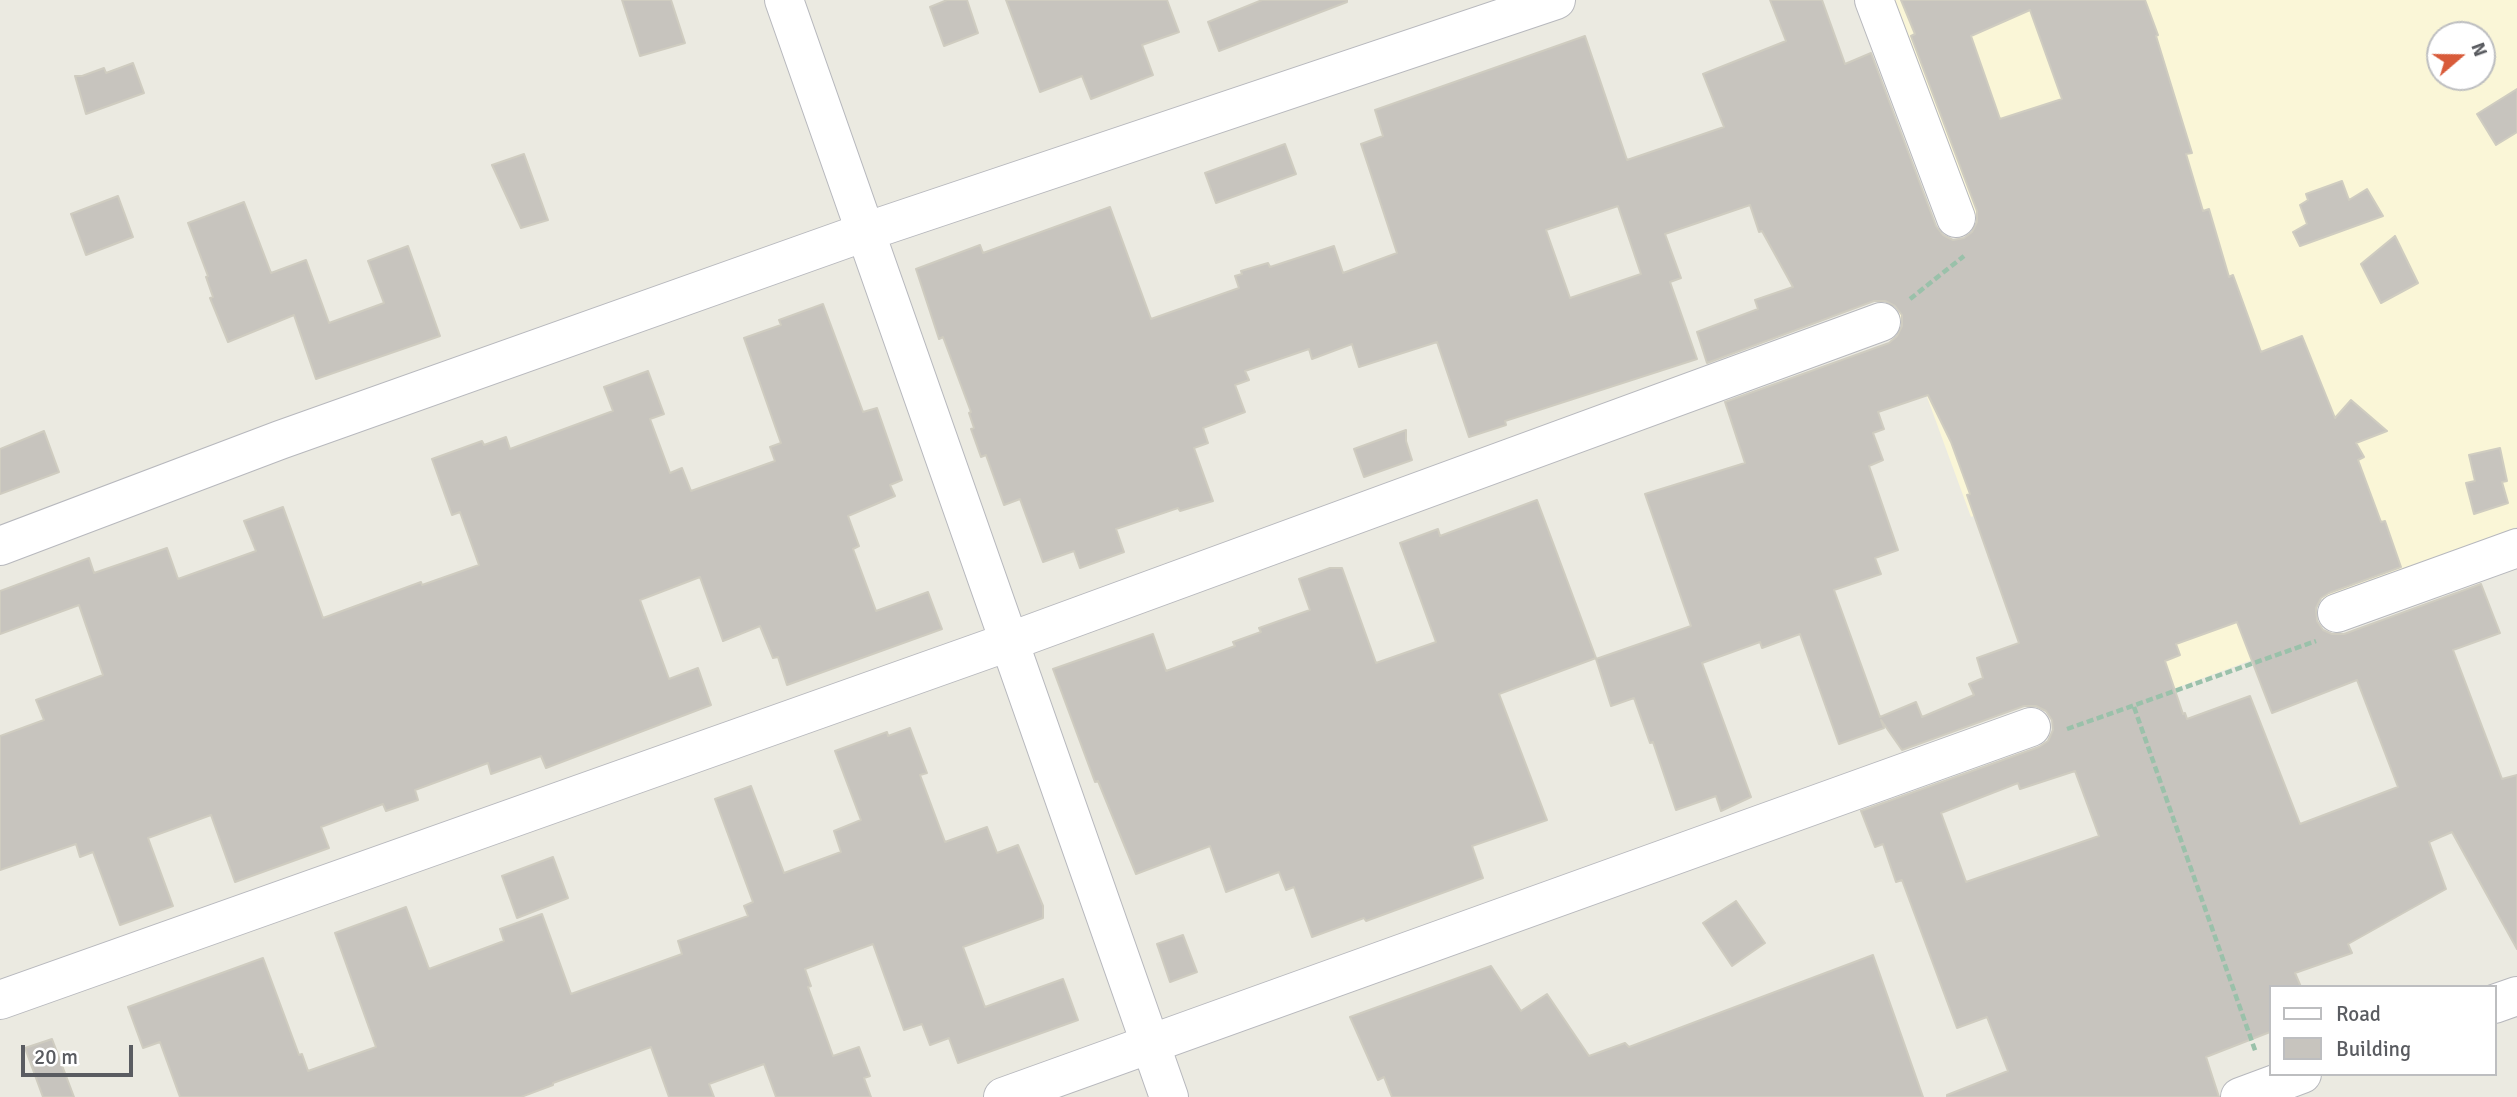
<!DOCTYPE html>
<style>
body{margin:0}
#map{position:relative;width:2517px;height:1097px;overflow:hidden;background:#ebeae1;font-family:Signika,sans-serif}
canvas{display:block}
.legend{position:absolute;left:2269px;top:985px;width:228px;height:91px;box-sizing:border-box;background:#fff;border:2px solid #bdbec0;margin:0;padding:9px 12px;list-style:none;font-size:21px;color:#5a5c61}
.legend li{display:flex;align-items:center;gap:14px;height:35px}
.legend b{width:35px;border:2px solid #bdbec0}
.north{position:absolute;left:2426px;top:21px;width:70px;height:70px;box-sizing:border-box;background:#fff;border:2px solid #bdbec0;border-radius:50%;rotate:70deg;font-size:19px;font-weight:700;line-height:28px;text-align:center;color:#5a5c61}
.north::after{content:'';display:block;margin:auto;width:24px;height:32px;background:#d85b3a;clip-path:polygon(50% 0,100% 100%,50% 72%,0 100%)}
.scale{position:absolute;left:21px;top:1045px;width:112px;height:32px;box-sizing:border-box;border:4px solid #5a5c61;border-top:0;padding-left:9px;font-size:21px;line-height:24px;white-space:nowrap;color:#5a5c61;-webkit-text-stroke:5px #fff;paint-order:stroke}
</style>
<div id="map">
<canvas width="2517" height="1097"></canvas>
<ul class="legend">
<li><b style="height:9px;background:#fff"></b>Road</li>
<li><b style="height:19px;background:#c7c4be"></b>Building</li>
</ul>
<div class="north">N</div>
<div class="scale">20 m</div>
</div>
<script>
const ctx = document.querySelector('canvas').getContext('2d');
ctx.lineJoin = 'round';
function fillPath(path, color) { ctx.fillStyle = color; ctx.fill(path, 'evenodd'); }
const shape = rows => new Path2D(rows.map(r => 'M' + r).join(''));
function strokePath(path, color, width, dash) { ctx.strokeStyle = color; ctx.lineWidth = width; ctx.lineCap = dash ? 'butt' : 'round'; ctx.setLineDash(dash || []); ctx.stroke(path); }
const commercial = shape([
 [1891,0,2517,0,2517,527,2308,604,2317,636,2078,724,2005,504,1971,517,1897,315,1980,254],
 [2440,35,2482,35,2482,77,2440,77]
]);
const building = shape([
 [622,0,671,0,685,43,640,56,622,0],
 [947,0,967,0,978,33,944,46,930,7,947,0],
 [1006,0,1167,0,1179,32,1142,45,1153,75,1091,99,1082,76,1040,92,1006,0],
 [1262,0,1347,0,1347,2,1219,51,1208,22,1262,0],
 [1770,0,1822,0,1845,64,1871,53,1936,226,1943,235,1953,240,1964,238,1972,232,1977,222,1977,211,1911,36,1915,34,1901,0,2145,0,2158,35,2156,36,2192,153,2186,154,2203,211,2209,209,2229,277,2233,275,2261,352,2302,336,2335,418,2351,400,2387,431,2356,443,2364,457,2358,460,2381,522,2385,521,2401,567,2329,593,2321,598,2316,608,2317,621,2323,630,2332,634,2344,634,2481,584,2500,633,2453,650,2502,779,2517,775,2517,949,2452,832,2429,842,2446,889,2348,944,2352,953,2295,973,2301,987,2270,987,2270,1032,2206,1057,2219,1097,1947,1097,1947,1095,2008,1071,1987,1017,1957,1028,1902,880,1896,882,1883,844,1875,847,1861,811,2039,747,2048,741,2053,730,2052,720,2046,711,2036,706,2024,706,1902,750,1881,720,1884,728,1839,744,1800,634,1762,648,1760,642,1702,663,1751,797,1721,811,1716,796,1676,810,1653,742,1650,743,1634,698,1611,706,1596,659,1691,626,1645,494,1745,463,1725,402,1889,343,1897,336,1902,326,1902,315,1895,306,1885,301,1874,301,1707,363,1697,332,1758,309,1755,300,1793,287,1762,231,1759,232,1750,205,1665,234,1681,278,1670,282,1697,359,1505,421,1506,425,1469,437,1437,342,1359,367,1352,344,1312,359,1309,349,1245,371,1249,380,1235,385,1245,412,1203,428,1208,443,1194,448,1213,501,1180,511,1178,508,1116,529,1124,552,1080,568,1074,551,1043,562,1020,499,1004,505,986,455,981,457,971,429,974,428,969,413,971,412,943,337,939,339,916,269,980,245,983,253,1110,207,1151,319,1239,288,1235,276,1242,274,1241,271,1268,263,1270,267,1334,246,1343,273,1397,253,1361,144,1383,136,1375,110,1585,36,1627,160,1724,127,1703,74,1786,41,1770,0],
 [2030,10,2062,99,2000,119,1971,36,2030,10],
 [1618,206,1641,274,1570,298,1546,230,1618,206],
 [1928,395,1951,442,1970,494,1967,495,2019,643,1977,658,1983,678,1969,684,1974,695,1922,717,1916,702,1880,717,1834,590,1881,574,1875,558,1898,550,1869,466,1883,460,1873,433,1884,429,1878,412,1928,395],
 [2237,622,2272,713,2357,680,2398,787,2300,824,2250,696,2187,719,2185,713,2183,714,2165,661,2180,655,2176,644,2237,622],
 [2075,771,2099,836,1966,882,1941,813,2018,783,2020,789,2075,771],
 [133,63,144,93,86,114,75,76,82,76,104,68,106,73,133,63],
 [2517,89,2517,132,2496,145,2477,114,2517,89],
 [1285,144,1296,174,1216,203,1205,173,1285,144],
 [524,154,548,220,521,228,492,165,524,154],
 [2342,181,2349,200,2367,189,2383,216,2300,246,2293,232,2307,224,2300,205,2308,200,2306,194,2342,181],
 [118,196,133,237,86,255,71,214,118,196],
 [244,202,271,273,306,260,329,323,384,303,368,261,408,246,440,336,316,379,294,315,228,342,210,298,213,297,206,277,208,276,188,223,244,202],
 [2395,236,2418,283,2381,303,2361,264,2395,236],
 [823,304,863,412,877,408,902,480,890,485,895,496,848,516,859,546,853,549,876,611,928,592,942,629,787,685,778,657,773,658,760,626,723,641,700,577,640,600,669,679,698,668,711,705,546,768,541,756,491,774,488,763,415,790,418,800,386,811,383,804,321,827,329,848,235,882,211,815,148,838,173,906,120,925,93,852,80,857,76,844,0,870,0,736,44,720,36,700,103,675,79,605,0,634,0,591,89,558,94,573,167,548,178,579,256,551,244,521,283,507,323,618,421,582,422,585,479,565,460,512,452,515,432,459,482,441,484,445,506,437,510,449,613,411,604,387,648,371,664,414,650,419,670,473,682,468,691,491,775,461,770,447,781,443,744,338,781,325,779,320,823,304],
 [1406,430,1406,441,1412,460,1364,477,1354,449,1406,430],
 [44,431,59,472,0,494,0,449,44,431],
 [2500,448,2507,481,2502,482,2508,503,2474,514,2466,483,2475,481,2469,455,2500,448],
 [1537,500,1596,658,1499,694,1547,820,1472,846,1483,878,1366,921,1364,918,1312,937,1294,887,1286,890,1279,872,1226,892,1210,846,1136,874,1098,781,1095,782,1053,669,1153,634,1166,671,1235,646,1233,642,1261,632,1259,628,1310,610,1299,579,1330,568,1342,568,1376,663,1436,642,1400,543,1438,529,1440,536,1537,500],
 [910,728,927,773,920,775,945,842,987,827,997,853,1018,845,1043,906,1043,918,963,947,985,1007,1063,979,1078,1020,958,1063,949,1038,930,1045,922,1024,904,1030,873,944,805,969,811,986,808,987,833,1056,859,1047,870,1076,864,1078,871,1097,776,1097,764,1064,709,1084,714,1097,669,1097,651,1047,553,1083,553,1085,521,1097,180,1097,160,1042,143,1048,128,1007,263,958,299,1055,302,1054,308,1071,376,1047,335,933,406,907,429,969,504,941,500,929,542,914,571,994,682,954,678,941,748,916,744,906,753,902,715,799,751,786,784,873,841,852,834,831,861,820,835,751,887,732,888,736,910,728],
 [553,857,568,898,517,918,502,876,553,857],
 [1736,901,1765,943,1732,966,1703,923,1736,901],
 [1183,935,1197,972,1170,982,1157,944,1183,935],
 [1873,955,1923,1097,1392,1097,1384,1077,1378,1080,1350,1017,1491,966,1521,1011,1547,994,1589,1056,1625,1043,1629,1047,1873,955],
 [52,1039,74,1097,43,1097,25,1048,52,1039]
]);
const path = shape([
 [1910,299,1964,256],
 [2134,707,2256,1053],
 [2067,729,2316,641]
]);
const minor = shape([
 [784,0,1169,1097],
 [1874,0,1956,218],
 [0,546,280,440,865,232,1556,0],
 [2337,613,2517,548],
 [0,1000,1011,641,1881,322],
 [2494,1004,2517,996],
 [1003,1097,2031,727],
 [2240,1097,2302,1074]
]);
fillPath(commercial, '#faf6d7');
fillPath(building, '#c7c4be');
strokePath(building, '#cfccc0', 2);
strokePath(minor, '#b7b8bd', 40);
strokePath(path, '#9ac1aa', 4.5, [7, 3.5]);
strokePath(minor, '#fff', 38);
</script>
